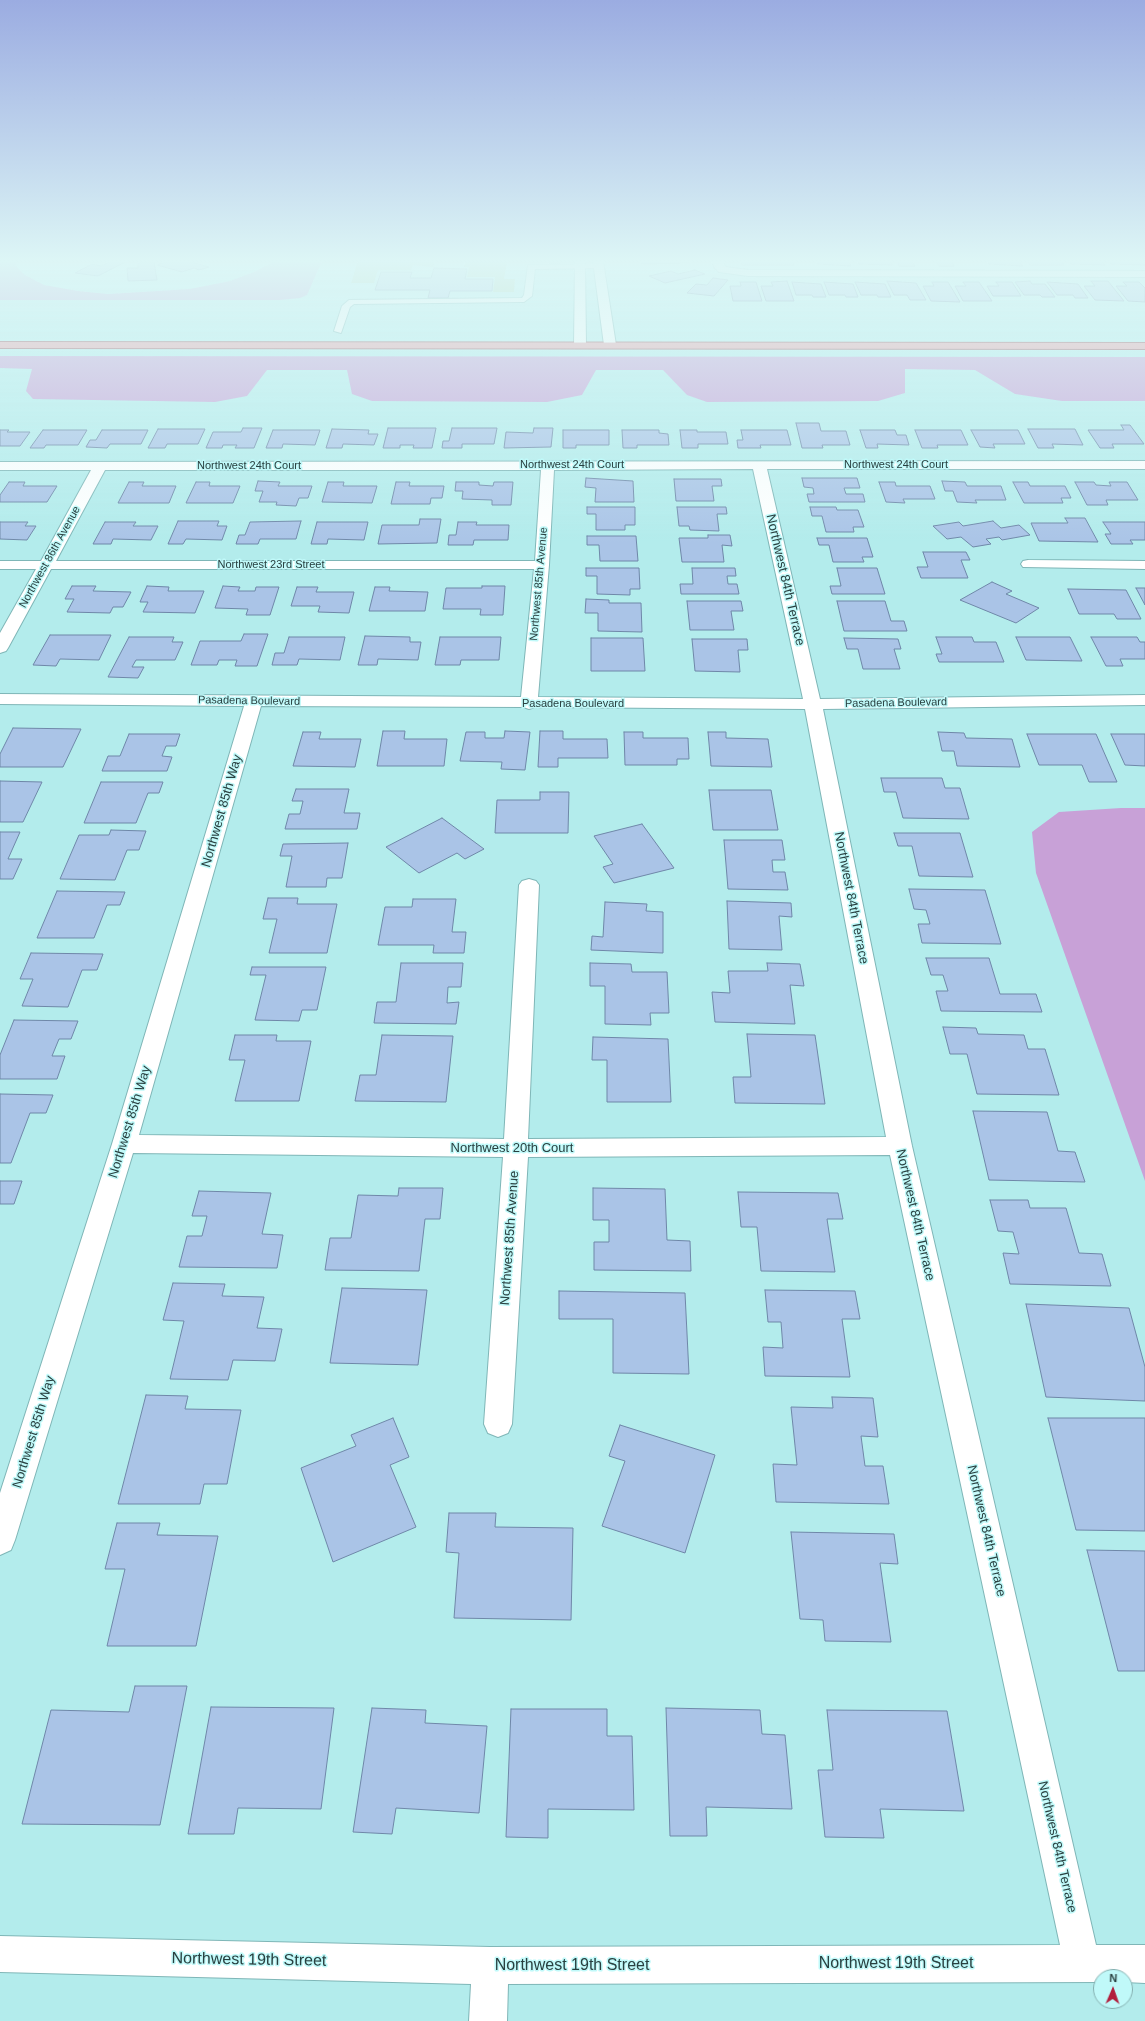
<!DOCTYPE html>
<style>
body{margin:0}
#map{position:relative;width:1145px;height:2021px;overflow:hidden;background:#b3ecec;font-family:Helvetica,sans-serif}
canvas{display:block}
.north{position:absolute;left:1093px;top:1969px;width:40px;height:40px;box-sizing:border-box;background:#c0f9f9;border:1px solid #84afaf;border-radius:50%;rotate:2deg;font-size:11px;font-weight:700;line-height:16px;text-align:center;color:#294040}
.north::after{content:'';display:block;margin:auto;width:14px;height:18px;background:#b21f3d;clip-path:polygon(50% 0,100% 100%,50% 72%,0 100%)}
</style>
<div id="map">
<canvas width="1145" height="2021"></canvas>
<div class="north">N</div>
</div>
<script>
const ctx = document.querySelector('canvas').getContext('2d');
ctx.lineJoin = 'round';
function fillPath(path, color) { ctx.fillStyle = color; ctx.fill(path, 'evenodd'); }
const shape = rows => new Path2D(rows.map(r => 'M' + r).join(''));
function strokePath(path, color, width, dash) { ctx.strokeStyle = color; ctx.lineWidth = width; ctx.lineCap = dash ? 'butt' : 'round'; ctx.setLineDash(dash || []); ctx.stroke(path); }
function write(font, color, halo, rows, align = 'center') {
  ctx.font = font + ' Helvetica,sans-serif'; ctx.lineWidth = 3; ctx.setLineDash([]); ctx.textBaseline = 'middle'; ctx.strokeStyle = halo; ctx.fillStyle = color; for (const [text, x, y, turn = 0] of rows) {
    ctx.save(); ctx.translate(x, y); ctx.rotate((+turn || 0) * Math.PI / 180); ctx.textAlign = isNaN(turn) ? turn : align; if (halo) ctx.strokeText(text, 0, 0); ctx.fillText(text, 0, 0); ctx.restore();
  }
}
const green = shape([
 [358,261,435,261,433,267,413,265,411,270,378,270,374,283,351,283],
 [465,262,507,262,504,279,515,279,514,292,493,292,495,277,467,277,469,267,464,267]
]);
const water = shape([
 [0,261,16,261,16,266,25,275,44,285,78,291,108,294,190,289,230,281,254,272,275,261,322,261,307,295,300,298,280,300,0,300],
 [0,356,1145,357,1145,401,1062,401,1015,394,975,370,905,369,905,393,878,401,707,402,687,395,663,370,596,370,582,395,547,402,372,401,352,394,347,370,267,370,247,396,215,402,33,399,26,391,32,369,0,368],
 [1121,808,1145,808,1145,1181,1036,873,1032,832,1059,812]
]);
const building = shape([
 [111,261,127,261,98,276,75,273,92,264,101,266,111,261],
 [168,261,173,262,188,261,209,267,199,270,194,268,182,272,157,265,168,261],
 [641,261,689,261,690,263,641,264,641,261],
 [741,261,793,261,794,265,742,265,741,261],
 [816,261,849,261,851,266,818,264,816,261],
 [857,261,890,261,892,265,859,264,857,261],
 [897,261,930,261,912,261,915,266,899,266,897,261],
 [936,261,970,261,952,261,954,266,939,266,936,261],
 [987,261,1019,261,1023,266,989,264,987,261],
 [1027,261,1061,261,1064,265,1030,265,1027,261],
 [1068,261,1101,261,1105,265,1071,264,1068,261],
 [1108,261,1140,261,1145,265,1111,264,1108,261],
 [154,262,157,280,128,281,127,268,138,268,138,263,154,262],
 [434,268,467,269,465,279,493,279,492,291,450,291,448,298,428,298,430,290,375,290,381,272,412,272,410,278,431,278,434,268],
 [695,270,705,274,665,283,649,276,671,271,678,274,695,270],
 [713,278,728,280,714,296,687,293,696,284,707,285,713,278],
 [787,281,794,301,766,301,761,286,773,286,771,282,787,281],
 [887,281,916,283,926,300,910,300,907,295,894,295,887,281],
 [1030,281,1032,284,1045,284,1055,297,1042,297,1040,295,1024,295,1015,282,1030,281],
 [1091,281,1108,281,1124,301,1095,300,1084,286,1095,286,1091,281],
 [740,282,756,282,762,301,733,301,730,286,741,286,740,282],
 [792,282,821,284,826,297,813,297,812,295,796,295,792,282],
 [824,282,853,284,858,297,846,297,845,295,829,295,824,282],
 [855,282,885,284,891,297,878,297,877,295,861,295,855,282],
 [932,282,948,282,960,302,931,301,923,286,934,286,932,282],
 [963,282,979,282,992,301,963,301,955,286,966,286,963,282],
 [996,282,1012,282,1021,296,993,296,987,286,999,286,996,282],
 [1047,282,1078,284,1088,298,1075,298,1073,295,1057,295,1047,282],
 [1123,282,1139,282,1145,288,1145,302,1128,301,1116,286,1127,286,1123,282],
 [796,423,819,423,821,431,846,431,850,445,822,445,823,448,802,448,796,423],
 [1121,425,1130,425,1144,444,1112,444,1114,448,1100,448,1088,430,1124,430,1121,425],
 [243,428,262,428,254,448,235,448,237,445,223,445,222,448,206,448,213,432,241,432,243,428],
 [388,428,436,428,432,448,413,448,414,445,400,445,400,448,383,448,388,428],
 [452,428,497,428,494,444,462,444,462,448,442,448,443,441,449,441,452,428],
 [534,428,553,428,551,447,504,448,506,432,533,433,534,428],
 [158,429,205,429,198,444,167,444,165,448,148,448,158,429],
 [332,429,369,430,368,434,378,434,374,445,343,444,342,448,326,448,332,429],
 [1028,429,1075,429,1083,445,1052,444,1054,448,1038,448,1028,429],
 [0,430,9,430,7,432,30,432,20,446,0,446,0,430],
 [43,430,87,430,78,445,46,445,44,448,30,448,43,430],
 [102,430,148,430,141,444,110,444,107,448,86,447,90,440,96,440,102,430],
 [273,430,320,430,315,445,283,444,282,448,266,448,273,430],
 [563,430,609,430,609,445,576,445,576,448,563,448,563,430],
 [622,430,659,430,659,433,668,434,669,445,637,445,637,448,623,448,622,430],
 [680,430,697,430,697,432,726,432,728,444,698,444,698,448,682,448,680,430],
 [741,430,787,430,791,445,760,445,761,448,738,448,737,440,743,440,741,430],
 [860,430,895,430,897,435,906,435,909,445,877,444,878,448,866,448,860,430],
 [915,430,961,430,968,445,937,445,938,448,922,448,915,430],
 [971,430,1018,430,1025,444,993,444,995,448,980,447,971,430],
 [586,478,633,481,634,502,595,502,596,488,585,487,586,478],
 [802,478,857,478,860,488,844,488,846,494,863,494,865,502,809,502,807,494,814,494,813,488,804,487,802,478],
 [674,479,721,479,722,486,712,486,714,501,676,501,674,479],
 [258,481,280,482,278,486,312,486,308,498,299,498,296,506,276,505,277,502,259,502,263,491,255,491,258,481],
 [942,481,965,482,967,486,1001,486,1006,500,975,500,977,503,957,502,953,491,945,491,942,481],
 [9,482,25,482,23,486,57,486,47,502,0,502,0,495,9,482],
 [129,482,144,482,142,486,176,486,169,503,118,503,129,482],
 [196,482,210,482,209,486,240,486,233,503,186,503,196,482],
 [328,482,344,482,343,486,377,486,372,503,322,502,328,482],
 [396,482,410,482,409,486,444,486,442,498,431,498,430,504,391,504,396,482],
 [456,482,479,482,479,485,493,486,494,482,513,482,511,505,492,505,492,500,462,499,463,491,455,491,456,482],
 [879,482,895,482,896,486,930,486,935,499,903,499,905,503,886,502,879,482],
 [1013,482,1028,482,1030,486,1065,486,1071,498,1061,498,1063,503,1024,503,1013,482],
 [1075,482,1094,482,1096,485,1111,486,1109,482,1127,482,1138,500,1106,500,1108,505,1087,505,1075,482],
 [587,507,635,507,635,525,625,525,625,530,596,530,596,514,587,514,587,507],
 [677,507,726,507,727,514,717,514,719,531,690,530,689,526,679,526,677,507],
 [810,507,836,507,837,510,858,510,864,527,853,527,854,532,826,532,822,516,812,516,810,507],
 [1065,518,1085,518,1098,542,1039,541,1031,523,1068,523,1065,518],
 [420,519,441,519,437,543,378,544,382,525,419,525,420,519],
 [178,521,219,521,217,526,227,526,222,540,186,539,183,544,168,544,178,521],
 [301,521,296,539,260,539,258,544,236,544,239,535,245,535,250,522,301,521],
 [993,521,1001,528,1019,525,1030,535,1002,540,999,537,986,539,991,544,973,547,961,537,947,539,933,526,959,522,963,526,993,521],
 [0,522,28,522,25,526,36,526,27,540,0,539,0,522],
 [105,522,136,522,133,526,158,526,151,540,113,539,111,544,93,544,105,522],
 [317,522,368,522,364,540,328,539,327,544,311,544,317,522],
 [458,522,477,522,476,525,509,525,508,540,474,540,473,545,448,545,449,535,456,535,458,522],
 [1103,522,1145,522,1145,540,1130,540,1133,544,1111,544,1105,534,1111,534,1103,522],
 [708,535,730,535,732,546,722,545,724,562,682,562,679,538,708,538,708,535],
 [587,536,636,536,638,561,600,561,599,545,587,545,587,536],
 [817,538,867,538,873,557,862,557,864,562,833,562,829,545,819,545,817,538],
 [923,552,966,552,970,560,961,560,968,578,921,578,917,567,928,567,923,552],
 [586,568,639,568,640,589,630,589,630,595,597,594,597,576,586,576,586,568],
 [692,568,735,568,736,576,727,576,728,584,737,584,739,594,681,594,680,584,693,584,692,568],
 [837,568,877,568,885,594,832,594,830,586,841,586,837,568],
 [992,582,1012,591,1006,594,1039,608,1016,623,960,600,992,582],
 [72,586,96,586,93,591,131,592,123,607,113,607,110,613,67,612,74,599,65,599,72,586],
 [147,586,169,587,168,591,204,591,195,613,143,612,148,602,140,602,147,586],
 [223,586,240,587,238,591,255,591,256,587,279,587,270,615,246,615,248,609,215,608,223,586],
 [482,586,505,586,503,615,480,615,481,609,443,609,446,588,482,588,482,586],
 [297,587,318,587,316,592,354,592,349,613,318,612,320,606,291,606,297,587],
 [375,587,390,587,389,591,428,592,425,611,369,611,375,587],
 [1136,588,1145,588,1145,605,1136,588],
 [1068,589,1126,590,1141,619,1117,619,1114,614,1079,614,1068,589],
 [586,599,609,600,609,603,641,603,642,632,598,631,598,613,585,613,586,599],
 [687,601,741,601,743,611,731,611,734,630,690,630,687,601],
 [837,601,885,601,891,621,904,621,907,631,844,631,837,601],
 [244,634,268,634,257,666,235,666,237,660,219,660,217,665,191,665,200,641,241,641,244,634],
 [50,635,111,635,99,660,60,659,56,666,33,665,50,635],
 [365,636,410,637,410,642,421,642,418,660,378,659,377,665,358,665,365,636],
 [129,637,174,637,172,642,183,642,175,660,136,660,132,667,144,667,138,678,108,677,129,637],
 [289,637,345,637,340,660,299,659,297,665,272,665,275,653,284,653,289,637],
 [440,637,501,637,499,660,461,660,460,665,435,665,440,637],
 [936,637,972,637,974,642,996,642,1004,662,939,662,936,654,942,654,936,637],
 [1016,637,1070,637,1082,661,1026,660,1016,637],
 [1091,637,1137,637,1140,642,1145,642,1145,659,1120,659,1123,666,1106,666,1091,637],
 [591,638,643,638,645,671,591,671,591,638],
 [844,638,898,639,901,649,894,649,900,669,863,669,858,649,847,649,844,638],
 [692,639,747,639,748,650,738,650,740,672,695,671,692,639],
 [13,728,81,729,63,767,0,767,0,754,13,728],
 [383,731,405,731,404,739,447,739,444,766,377,766,383,731],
 [505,731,530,732,525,770,501,769,502,762,460,761,466,732,485,732,485,738,504,738,505,731],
 [540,731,563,731,563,739,607,739,608,758,558,758,558,767,538,767,540,731],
 [303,732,321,732,319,739,361,739,355,767,293,766,303,732],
 [624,732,643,732,643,738,688,738,689,759,677,759,677,765,625,765,624,732],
 [708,732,726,732,726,738,768,739,772,767,711,766,708,732],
 [938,732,964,733,966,738,1012,739,1020,767,957,766,954,751,942,751,938,732],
 [129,734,180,734,176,746,166,746,162,756,172,757,167,771,102,771,108,756,120,756,129,734],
 [1027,734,1096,734,1117,782,1089,782,1082,765,1039,765,1027,734],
 [1111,734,1145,734,1145,766,1125,765,1111,734],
 [881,778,942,778,945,788,960,788,969,819,903,818,896,792,884,792,881,778],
 [0,781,42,782,23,822,0,822,0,781],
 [101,782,163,782,159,793,148,793,136,823,84,823,101,782],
 [296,789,349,789,344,813,360,813,357,829,285,829,289,814,300,814,303,801,292,801,296,789],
 [709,790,771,790,778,830,713,830,709,790],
 [540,792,569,792,568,833,495,833,497,800,540,800,540,792],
 [442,818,484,849,465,859,457,853,419,873,386,847,442,818],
 [642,824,674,868,614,883,603,867,613,864,594,836,642,824],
 [111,830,146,831,139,850,127,850,115,880,60,879,79,835,109,835,111,830],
 [0,832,20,832,8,859,22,859,13,879,0,879,0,832],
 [894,833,960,833,973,877,919,876,912,846,898,846,894,833],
 [724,840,782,840,785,860,772,860,773,872,785,872,788,890,728,889,724,840],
 [348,843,342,878,327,878,326,887,286,887,292,856,280,856,283,844,348,843],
 [909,889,985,890,1001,944,922,943,918,924,930,924,926,910,914,909,909,889],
 [57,891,125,892,120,905,107,905,94,938,37,938,57,891],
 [268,898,298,898,297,904,337,904,327,953,269,953,277,919,263,919,268,898],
 [413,899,456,899,452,932,466,932,464,953,433,953,434,945,378,945,385,907,412,907,413,899],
 [727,901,791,903,792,917,779,916,782,950,729,949,727,901],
 [605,902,647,904,646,911,663,912,663,953,591,950,592,936,603,937,605,902],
 [31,953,103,954,97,970,82,970,68,1007,22,1006,33,979,20,979,31,953],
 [926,958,989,958,1000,994,1036,994,1042,1012,941,1011,936,991,948,991,943,975,931,975,926,958],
 [401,963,463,963,461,987,448,987,447,1003,459,1002,456,1024,374,1023,377,1002,396,1002,401,963],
 [590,963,631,964,632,972,667,972,669,1013,650,1013,651,1025,605,1024,605,986,590,986,590,963],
 [767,963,800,964,804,986,790,985,795,1024,715,1022,712,992,730,993,728,971,768,971,767,963],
 [252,967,326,967,317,1010,302,1010,299,1021,255,1020,266,975,250,975,252,967],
 [14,1020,78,1021,71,1039,59,1039,52,1056,65,1056,57,1079,0,1079,0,1055,14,1020],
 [943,1027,976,1028,978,1034,1024,1035,1028,1049,1045,1049,1059,1095,977,1094,967,1054,950,1054,943,1027],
 [747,1034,815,1035,825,1104,735,1103,733,1077,751,1077,747,1034],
 [235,1035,277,1035,276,1041,311,1041,299,1101,235,1101,245,1060,229,1060,235,1035],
 [382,1035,453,1036,446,1102,355,1101,360,1075,376,1075,382,1035],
 [593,1037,668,1039,671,1102,607,1102,607,1060,592,1060,593,1037],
 [0,1094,53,1095,46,1113,30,1113,11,1163,0,1163,0,1094],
 [973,1111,1047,1112,1058,1151,1075,1152,1085,1182,989,1180,973,1111],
 [0,1181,22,1181,14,1204,0,1204,0,1181],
 [399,1188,443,1188,440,1219,425,1219,419,1271,325,1270,330,1238,351,1238,358,1195,398,1196,399,1188],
 [593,1188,665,1189,667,1240,690,1241,691,1271,594,1270,594,1242,609,1242,609,1220,593,1220,593,1188],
 [199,1191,271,1193,262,1234,283,1235,277,1268,179,1267,187,1236,202,1236,207,1216,192,1216,199,1191],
 [738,1192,838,1193,843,1219,827,1219,835,1272,761,1271,757,1227,741,1227,738,1192],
 [990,1200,1028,1200,1030,1208,1066,1208,1079,1253,1102,1254,1111,1286,1010,1284,1003,1253,1019,1254,1013,1232,998,1231,990,1200],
 [173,1283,225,1284,222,1296,264,1297,257,1328,282,1329,275,1361,233,1360,228,1380,170,1379,184,1321,163,1320,173,1283],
 [342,1288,427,1290,418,1365,330,1363,342,1288],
 [765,1290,855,1291,860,1319,842,1319,850,1377,765,1376,763,1347,783,1348,781,1322,768,1322,765,1290],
 [559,1291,685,1293,689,1374,613,1373,613,1319,559,1319,559,1291],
 [1026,1304,1129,1308,1145,1367,1145,1401,1046,1397,1026,1304],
 [146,1395,188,1396,185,1409,241,1410,227,1484,204,1484,200,1504,118,1504,146,1395],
 [832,1397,873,1398,878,1437,861,1436,865,1466,883,1466,889,1504,776,1502,773,1464,797,1465,791,1407,833,1408,832,1397],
 [393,1418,409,1457,390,1465,416,1527,333,1562,301,1468,356,1446,351,1435,393,1418],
 [1048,1418,1145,1418,1145,1531,1076,1530,1048,1418],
 [620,1425,715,1455,685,1553,602,1526,625,1461,609,1456,620,1425],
 [449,1513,496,1513,495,1527,573,1528,571,1620,454,1618,459,1553,446,1552,449,1513],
 [117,1523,160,1523,157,1535,218,1536,196,1646,107,1646,125,1569,105,1569,117,1523],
 [791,1532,894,1534,898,1564,880,1563,891,1642,825,1641,823,1620,800,1619,791,1532],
 [1087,1550,1145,1551,1145,1671,1118,1671,1087,1550],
 [135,1686,187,1686,160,1825,22,1824,51,1710,129,1712,135,1686],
 [211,1707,334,1708,321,1809,238,1808,234,1834,188,1834,211,1707],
 [372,1708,426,1710,425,1723,487,1726,479,1813,396,1808,392,1834,353,1832,372,1708],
 [666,1708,760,1710,762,1734,785,1735,792,1809,706,1807,707,1836,670,1836,666,1708],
 [511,1709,607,1709,607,1736,632,1736,634,1810,548,1809,548,1838,506,1837,511,1709],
 [827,1710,947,1711,964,1811,880,1809,884,1838,825,1837,818,1770,833,1770,827,1710]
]);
const service = shape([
 [599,264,603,266,602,268,535,269,532,296,524,302,354,304,350,307,341,333,334,331,342,306,349,300,522,298,524,295,528,265,599,264]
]);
const minor = shape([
 [575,261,585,261,586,345,580,348,574,345,575,261],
 [593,261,603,261,616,345,610,348,604,345,593,261],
 [712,261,722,261,726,267,748,270,1145,271,1145,277,748,276,719,272,714,267,712,261],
 [1145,461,1145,469,767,469,820,699,1145,695,1145,705,823,709,912,1146,1096,1945,1145,1945,1145,1983,1125,1982,1125,1977,1101,1977,1101,1982,508,1984,507,2021,469,2021,471,1984,0,1972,0,1936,490,1947,1060,1945,890,1155,528,1157,512,1424,508,1433,498,1437,488,1433,484,1424,503,1157,133,1153,15,1540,11,1550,0,1555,0,1493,112,1144,244,706,0,704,0,694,521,697,534,569,51,569,8,648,6,651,0,653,0,633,36,569,0,569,0,561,41,561,91,470,0,470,0,462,1145,461],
 [753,469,803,699,538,697,549,565,554,470,753,469],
 [105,470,541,470,535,561,56,561,105,470],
 [261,706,523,707,529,709,535,707,805,709,886,1137,528,1139,539,885,536,881,529,879,522,881,519,885,504,1139,139,1135,261,706],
 [1028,560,1145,561,1145,569,1023,567,1021,564,1023,561,1028,560]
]);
const primary = shape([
 [0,342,1145,343,1145,349,0,348,0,342]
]);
const farStreetnames = [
 ["Northwest 24th Court",572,465],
 ["Northwest 24th Court",896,465],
 ["Northwest 24th Court",249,466],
 ["Northwest 86th Avenue",50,557,-61],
 ["Northwest 23rd Street",271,565],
 ["Northwest 85th Avenue",539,584,-85],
 ["Pasadena Boulevard",249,701,1],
 ["Pasadena Boulevard",896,703,-1],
 ["Pasadena Boulevard",573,704]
];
const streetNames = [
 ["Northwest 84th Terrace",785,580,77],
 ["Northwest 85th Way",222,811,-74],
 ["Northwest 84th Terrace",851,898,79],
 ["Northwest 85th Way",130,1122,-73],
 ["Northwest 20th Court",512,1148],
 ["Northwest 84th Terrace",915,1215,77],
 ["Northwest 85th Avenue",510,1238,-86],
 ["Northwest 85th Way",34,1432,-73],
 ["Northwest 84th Terrace",986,1531,77],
 ["Northwest 84th Terrace",1057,1847,77]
];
const nearStreetnames = [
 ["Northwest 19th Street",249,1960,1],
 ["Northwest 19th Street",896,1964],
 ["Northwest 19th Street",572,1966]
];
fillPath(green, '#b0cfa3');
fillPath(water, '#c8a1d7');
fillPath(building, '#aac4e7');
strokePath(building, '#6f87a8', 1);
strokePath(service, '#7fb6b7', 2);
strokePath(minor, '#7fb6b7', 2);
strokePath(primary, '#9d4e58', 2);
fillPath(service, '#fff');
fillPath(minor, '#fff');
fillPath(primary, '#ea9aa3');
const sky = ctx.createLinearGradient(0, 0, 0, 544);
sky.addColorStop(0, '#9bace1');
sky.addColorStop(0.48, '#ddf6f6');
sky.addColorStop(1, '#ddf6f600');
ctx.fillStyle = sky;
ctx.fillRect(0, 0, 1145, 544);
write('11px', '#294040', '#c0f9f9', farStreetnames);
write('13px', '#294040', '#c0f9f9', streetNames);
write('16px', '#294040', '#c0f9f9', nearStreetnames);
</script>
